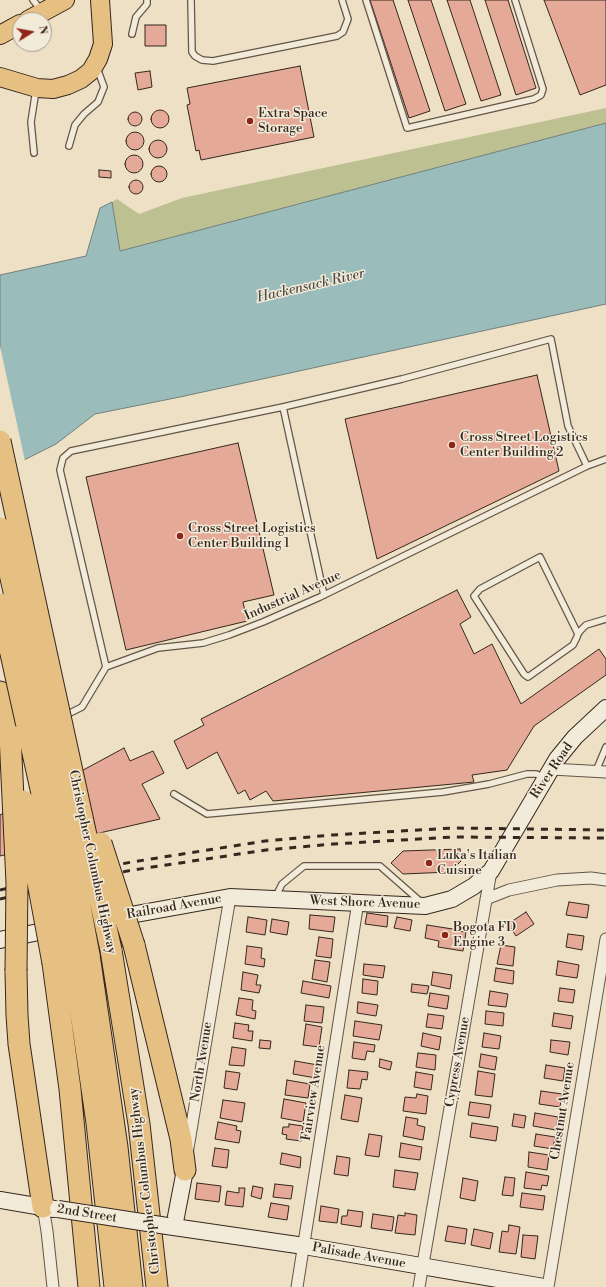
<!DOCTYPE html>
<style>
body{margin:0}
#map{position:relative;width:606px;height:1287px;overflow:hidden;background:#ede0c5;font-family:"Libre Bodoni",serif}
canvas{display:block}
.north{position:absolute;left:12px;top:12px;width:40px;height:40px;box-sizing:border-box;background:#f3ebd9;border:1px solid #a79d8e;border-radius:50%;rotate:79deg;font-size:11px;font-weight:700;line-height:16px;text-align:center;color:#35271e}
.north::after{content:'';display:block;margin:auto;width:14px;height:18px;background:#8f2418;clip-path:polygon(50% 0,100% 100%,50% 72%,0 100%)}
</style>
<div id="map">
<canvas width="606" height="1287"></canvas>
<div class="north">N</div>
</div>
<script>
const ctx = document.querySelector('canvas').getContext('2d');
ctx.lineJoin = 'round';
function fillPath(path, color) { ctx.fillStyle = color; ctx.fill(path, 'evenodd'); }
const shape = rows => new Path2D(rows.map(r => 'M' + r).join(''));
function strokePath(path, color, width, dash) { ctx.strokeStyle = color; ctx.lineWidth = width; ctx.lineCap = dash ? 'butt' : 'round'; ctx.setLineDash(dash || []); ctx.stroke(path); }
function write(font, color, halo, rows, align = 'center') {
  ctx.font = font + ' "Libre Bodoni",serif'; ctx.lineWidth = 3; ctx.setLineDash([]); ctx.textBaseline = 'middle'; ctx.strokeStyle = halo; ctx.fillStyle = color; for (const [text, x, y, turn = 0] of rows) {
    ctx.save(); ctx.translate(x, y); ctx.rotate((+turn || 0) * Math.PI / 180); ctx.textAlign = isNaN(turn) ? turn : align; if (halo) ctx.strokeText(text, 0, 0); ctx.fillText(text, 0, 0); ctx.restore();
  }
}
const green = shape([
 [606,108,606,123,120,251,112,202,117,199,139,214,182,198]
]);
const water = shape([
 [606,123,606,304,180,397,95,414,56,444,0,472,0,275,86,256,100,208,112,202,120,251,606,123]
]);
const pier = shape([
 [0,346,25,461,0,474]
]);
const building = shape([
 [370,0,393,0,430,111,409,118,370,0],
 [408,0,431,0,466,104,445,111,408,0],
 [447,0,470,0,501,95,481,101,447,0],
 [485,0,508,0,536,88,516,95,485,0],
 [544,0,606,0,606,85,580,95,544,0],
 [145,25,166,25,166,46,145,46,145,25],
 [300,66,314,137,201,160,199,150,196,151,187,105,190,104,187,88,300,66],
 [150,71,152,87,138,90,135,73,150,71],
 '151 119a9 9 0 1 1 18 0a9 9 0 1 1-18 0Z',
 '128 119a7 7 0 1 1 14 0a7 7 0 1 1-14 0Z',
 '126 141a9 9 0 1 1 18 0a9 9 0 1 1-18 0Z',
 '149 149a9 9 0 1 1 18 0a9 9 0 1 1-18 0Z',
 '125 164a9 9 0 1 1 18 0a9 9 0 1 1-18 0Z',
 '151 174a8 8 0 1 1 16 0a8 8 0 1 1-16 0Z',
 [99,170,111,171,111,178,99,177,99,170],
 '129 187a7 7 0 1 1 14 0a7 7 0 1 1-14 0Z',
 [537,375,559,471,377,559,345,419,537,375],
 [238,443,274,595,243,602,247,621,126,650,86,477,238,443],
 [457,590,471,617,460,624,474,654,492,644,521,704,599,649,606,659,606,675,534,726,507,770,472,775,474,782,273,801,266,791,250,800,245,790,238,794,217,752,187,769,174,741,204,725,201,719,457,590],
 [124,748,130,761,153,751,164,773,142,784,160,819,0,856,0,815,124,748],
 [460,849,461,861,450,872,403,874,391,863,403,851,460,849],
 [569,902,589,905,587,918,566,915,569,902],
 [526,912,534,924,516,936,508,924,526,912],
 [367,913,388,916,387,927,365,924,367,913],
 [310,915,335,917,333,932,309,929,310,915],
 [248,917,267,920,265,935,246,932,248,917],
 [397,917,412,920,410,931,394,928,397,917],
 [272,919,289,922,287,935,270,932,272,919],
 [427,925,459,930,459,931,466,932,463,951,438,947,439,941,425,938,427,925],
 [568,934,584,936,582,950,566,947,568,934],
 [319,937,333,939,331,958,316,956,319,937],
 [501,945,515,947,513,966,497,964,501,945],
 [247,946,262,948,261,958,265,959,264,967,245,964,247,946],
 [315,960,330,962,327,982,312,979,315,960],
 [558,961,579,965,577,978,556,975,558,961],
 [364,964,385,966,383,978,363,975,364,964],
 [496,968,514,971,513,984,494,981,496,968],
 [243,972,258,975,256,985,261,985,259,993,241,990,243,972],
 [433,972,452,975,450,989,431,985,433,972],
 [363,979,378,981,377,995,362,993,363,979],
 [303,981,331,986,329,998,301,993,303,981],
 [412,984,429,986,427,994,411,992,412,984],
 [560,988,575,990,573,1003,558,1001,560,988],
 [490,991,508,994,506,1007,488,1005,490,991],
 [430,993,449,996,447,1009,428,1006,430,993],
 [239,998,253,1000,252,1010,256,1011,255,1019,236,1015,239,998],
 [358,1002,378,1005,376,1016,357,1013,358,1002],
 [306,1005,324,1007,322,1023,304,1021,306,1005],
 [486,1011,504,1013,503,1026,485,1024,486,1011],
 [554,1013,573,1016,571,1029,552,1026,554,1013],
 [428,1014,444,1016,442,1029,426,1027,428,1014],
 [355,1021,382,1025,379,1040,353,1036,355,1021],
 [235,1023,249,1025,248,1031,253,1031,252,1041,233,1038,235,1023],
 [306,1024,322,1027,319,1047,303,1045,306,1024],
 [423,1033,441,1037,439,1050,421,1046,423,1033],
 [484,1033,501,1036,499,1049,482,1047,484,1033],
 [260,1040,271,1041,270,1049,259,1048,260,1040],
 [551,1040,570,1042,568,1055,550,1052,551,1040],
 [354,1042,375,1045,374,1052,367,1051,365,1060,352,1058,354,1042],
 [232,1047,246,1049,244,1066,229,1065,232,1047],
 [418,1053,436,1055,435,1070,416,1067,418,1053],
 [481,1054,497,1057,495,1070,479,1067,481,1054],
 [380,1059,392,1062,390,1070,379,1067,380,1059],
 [295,1061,318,1065,316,1078,293,1074,295,1061],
 [546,1065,565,1068,563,1081,544,1078,546,1065],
 [349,1070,368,1072,367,1080,362,1079,360,1089,347,1088,349,1070],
 [226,1071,240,1073,237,1090,224,1088,226,1071],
 [478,1071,495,1074,492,1097,475,1095,478,1071],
 [416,1072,433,1075,431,1090,414,1087,416,1072],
 [287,1080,310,1084,308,1098,285,1095,287,1080],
 [541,1091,562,1094,560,1107,539,1104,541,1091],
 [417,1094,428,1096,426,1114,403,1111,405,1097,416,1098,417,1094],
 [345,1095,362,1098,358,1122,341,1119,345,1095],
 [284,1099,306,1103,303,1122,281,1118,284,1099],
 [223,1100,245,1103,242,1122,220,1118,223,1100],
 [470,1102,491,1105,489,1118,468,1115,470,1102],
 [535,1113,558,1117,556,1130,533,1126,535,1113],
 [514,1114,526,1116,524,1128,512,1126,514,1114],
 [406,1117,418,1119,417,1125,425,1127,423,1140,403,1136,406,1117],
 [218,1122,237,1126,236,1130,241,1131,239,1143,215,1139,218,1122],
 [472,1123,498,1127,496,1141,470,1137,472,1123],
 [289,1124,303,1126,301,1141,286,1139,287,1135,282,1134,283,1127,289,1127,289,1124],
 [369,1134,382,1136,379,1157,365,1155,369,1134],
 [536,1134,555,1137,553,1149,534,1146,536,1134],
 [401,1143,422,1147,420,1160,399,1157,401,1143],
 [215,1148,229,1150,227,1168,212,1166,215,1148],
 [529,1152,549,1155,547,1170,528,1167,529,1152],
 [282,1153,301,1157,300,1168,280,1164,282,1153],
 [337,1156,350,1158,348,1176,334,1174,337,1156],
 [395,1170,418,1173,415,1190,393,1187,395,1170],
 [526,1172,549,1176,547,1186,542,1185,541,1190,524,1188,526,1172],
 [505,1177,515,1178,513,1196,502,1195,505,1177],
 [463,1178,478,1181,475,1201,460,1198,463,1178],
 [197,1183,221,1186,219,1202,195,1199,197,1183],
 [275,1184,293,1186,291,1199,273,1197,275,1184],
 [253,1186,263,1188,261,1199,251,1196,253,1186],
 [239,1188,245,1188,243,1207,225,1205,227,1191,239,1193,239,1188],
 [522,1193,545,1196,543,1210,520,1207,522,1193],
 [271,1203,289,1206,287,1220,268,1217,271,1203],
 [321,1206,339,1209,337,1223,319,1221,321,1206],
 [348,1210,363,1212,361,1227,341,1224,342,1216,347,1216,348,1210],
 [405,1213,417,1215,415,1235,395,1233,398,1215,405,1216,405,1213],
 [373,1214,394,1217,392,1231,371,1228,373,1214],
 [509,1225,520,1227,516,1254,499,1252,502,1231,508,1232,509,1225],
 [448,1226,467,1229,465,1244,445,1241,448,1226],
 [474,1229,493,1233,490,1249,471,1245,474,1229],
 [523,1235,538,1236,535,1259,521,1257,523,1235]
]);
const lane = shape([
 [33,0,41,10],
 [191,0,192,52,195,56,202,60,213,61,337,36,343,32,348,19,342,0],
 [366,0,407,128,534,99,541,95,543,89,515,0],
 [132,34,136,17,147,4,147,0],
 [69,146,75,125,84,114,98,102,104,87,97,68],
 [34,153,31,122,36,90],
 [283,407,402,379,551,339,568,426,587,466],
 [578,634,540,557,480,589,474,596,524,674,528,677,573,645,577,637,578,634,580,631,586,625,606,619],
 [106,667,60,470,63,458,71,451,283,407,324,595],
 [64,716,82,707,106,667,158,648,203,643,229,635,263,622,320,597,587,466,606,459],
 [596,771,606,747],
 [174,794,207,814,443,792,489,784,527,774,536,774,545,778],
 [275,898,282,884,304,866,380,866,421,902]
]);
const street = shape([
 [551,769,606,772],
 [486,899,509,890,557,880,591,878,606,880],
 [188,1148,230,897],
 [43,1207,47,1231,53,1287],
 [297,1287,358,902],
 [419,1287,491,871],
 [548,1287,606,939]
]);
const secondary = shape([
 [114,918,230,897,425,906,452,899,474,886,491,871,557,759,575,737,606,708],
 [0,940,58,928],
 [0,1200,54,1209],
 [167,1226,304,1246,544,1287],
 [174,1227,185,1170]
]);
const primary = shape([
 [28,20,65,0],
 [0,35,20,24],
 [0,77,37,88,53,89,68,85,81,79,91,71,98,59,103,44,100,0]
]);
const highway = shape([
 [0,692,10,735],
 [134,945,181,1139,185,1170],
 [111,950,139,1124,157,1287],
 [89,955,117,1147,132,1287],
 [73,958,97,1123,115,1287],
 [53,963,70,1089,89,1287],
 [16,971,17,1015,19,1044,43,1207]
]);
const rail = shape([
 [0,890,73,873,132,862,265,841,332,835,453,828,606,830],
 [0,899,75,881,133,870,266,850,333,844,453,837,606,838]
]);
const secondaryBridge = shape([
 [58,1209,167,1226]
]);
const highwayBridge = shape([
 [0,441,111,950],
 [0,528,62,810,89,955],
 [0,604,43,798,73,958],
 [10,735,17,883,16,971],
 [23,801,53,963],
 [101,843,134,945]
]);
const markers = [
 [250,121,4,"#8f2418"],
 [452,445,4,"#8f2418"],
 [180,536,4,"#8f2418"],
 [429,863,4,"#8f2418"],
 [445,935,4,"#8f2418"]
];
const poiNames = [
 ["Extra Space",258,114],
 ["Storage",258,129],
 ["Cross Street Logistics",460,438],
 ["Center Building 2",460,453],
 ["Cross Street Logistics",188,529],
 ["Center Building 1",188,544],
 ["Luka's Italian",437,856],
 ["Cuisine",437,871],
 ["Bogota FD",453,928],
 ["Engine 3",453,943]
];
const streetNames = [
 ["Industrial Avenue",293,596,-24],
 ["River Road",552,771,-56],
 ["Christopher Columbus Highway",92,862,78],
 ["West Shore Avenue",365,903,2],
 ["Railroad Avenue",174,907,-10],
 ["North Avenue",202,1062,-81],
 ["Cypress Avenue",458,1062,-80],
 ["Fairview Avenue",314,1093,-81],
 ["Chestnut Avenue",563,1111,-81],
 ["Christopher Columbus Highway",145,1181,-97],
 ["2nd Street",87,1214,9],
 ["Palisade Avenue",359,1256,10]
];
const waterNames = [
 ["Hackensack River",311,286,-13]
];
fillPath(green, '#bdc191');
fillPath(water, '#9abcba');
strokePath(water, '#72807c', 1);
fillPath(pier, '#ede0c5');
fillPath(building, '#e5a997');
strokePath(building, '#35271e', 1);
strokePath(lane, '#635548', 8);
strokePath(street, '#635548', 13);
strokePath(secondary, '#35271e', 18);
strokePath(primary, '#35271e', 20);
strokePath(highway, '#35271e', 23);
strokePath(lane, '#f3ebd9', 5.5);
strokePath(street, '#f3ebd9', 11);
strokePath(secondary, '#f3ebd9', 16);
strokePath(primary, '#e6c082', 18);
strokePath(highway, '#e6c082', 21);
strokePath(rail, '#35271e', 3, [7, 7]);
strokePath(secondaryBridge, '#35271e', 18, []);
strokePath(highwayBridge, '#35271e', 23, []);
strokePath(secondaryBridge, '#f3ebd9', 16);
strokePath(highwayBridge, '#e6c082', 21);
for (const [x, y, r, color] of markers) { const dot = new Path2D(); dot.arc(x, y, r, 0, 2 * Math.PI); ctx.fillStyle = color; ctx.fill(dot); strokePath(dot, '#f3ebd9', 1.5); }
write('13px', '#35271e', '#f3ebd9', poiNames, 'left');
write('13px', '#35271e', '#f3ebd9', streetNames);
write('italic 14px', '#4e4c45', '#f3ebd9', waterNames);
</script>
